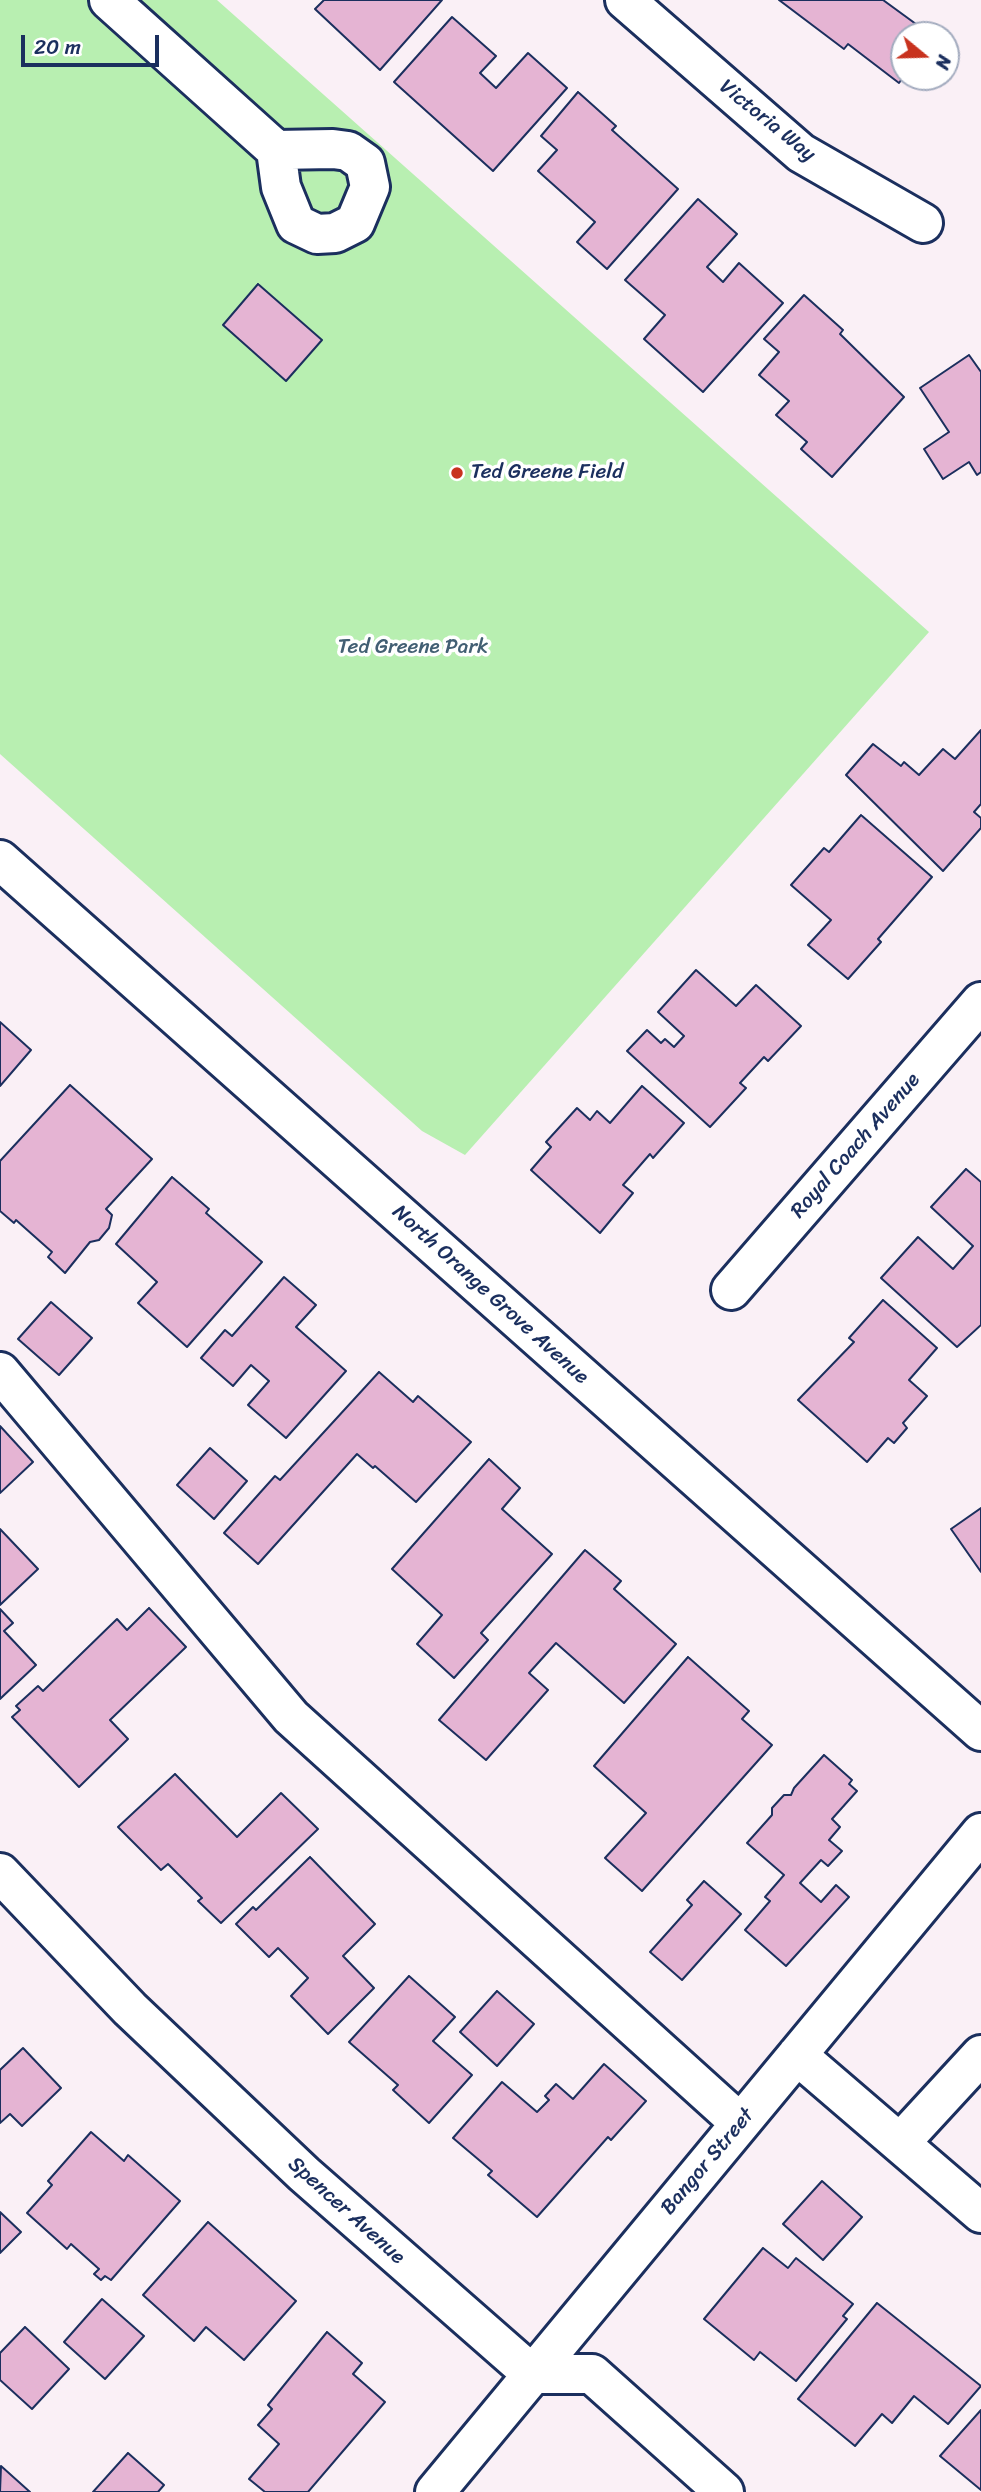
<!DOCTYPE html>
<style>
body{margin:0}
#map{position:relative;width:981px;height:2492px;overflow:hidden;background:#faf0f6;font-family:Sriracha,sans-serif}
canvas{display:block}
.north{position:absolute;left:890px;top:21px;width:70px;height:70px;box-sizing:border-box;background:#fff;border:2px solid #a4acbf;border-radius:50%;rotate:109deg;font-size:19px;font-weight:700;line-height:28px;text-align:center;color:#1b2f5e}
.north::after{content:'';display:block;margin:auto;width:24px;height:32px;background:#c8321e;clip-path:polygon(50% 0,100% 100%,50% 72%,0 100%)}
.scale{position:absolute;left:21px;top:35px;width:138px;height:32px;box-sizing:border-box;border:4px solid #1b2f5e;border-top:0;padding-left:9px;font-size:21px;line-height:24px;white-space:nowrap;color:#1b2f5e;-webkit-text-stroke:5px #fff;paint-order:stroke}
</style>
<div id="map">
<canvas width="981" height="2492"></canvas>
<div class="north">N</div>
<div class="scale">20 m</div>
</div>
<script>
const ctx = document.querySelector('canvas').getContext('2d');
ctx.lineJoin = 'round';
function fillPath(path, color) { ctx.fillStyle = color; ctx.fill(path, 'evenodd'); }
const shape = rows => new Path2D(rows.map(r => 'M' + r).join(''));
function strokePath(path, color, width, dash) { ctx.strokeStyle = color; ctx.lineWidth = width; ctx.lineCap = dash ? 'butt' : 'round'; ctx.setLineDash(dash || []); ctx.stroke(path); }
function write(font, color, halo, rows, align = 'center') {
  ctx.font = font + ' Sriracha,sans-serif'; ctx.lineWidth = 7; ctx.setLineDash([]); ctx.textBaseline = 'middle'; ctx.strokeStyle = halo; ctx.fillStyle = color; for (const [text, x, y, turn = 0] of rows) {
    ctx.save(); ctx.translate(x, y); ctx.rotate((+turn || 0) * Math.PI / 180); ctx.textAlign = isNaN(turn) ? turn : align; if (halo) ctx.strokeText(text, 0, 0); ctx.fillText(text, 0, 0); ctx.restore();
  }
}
const green = shape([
 [0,0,217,0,929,632,465,1155,422,1131,0,754]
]);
const building = shape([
 [324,0,442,0,380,70,315,9,324,0],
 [779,0,883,0,931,35,904,35,904,76,899,83,848,44,844,49,779,0],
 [452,17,496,56,480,73,496,88,528,53,567,88,493,171,394,82,452,17],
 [578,92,616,126,612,130,678,189,607,269,577,242,595,222,538,171,557,150,541,136,578,92],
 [698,199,737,234,707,267,723,282,739,263,783,303,703,392,644,339,665,315,625,280,698,199],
 [258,284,322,340,286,381,223,325,258,284],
 [804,295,843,330,840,334,904,397,832,477,801,449,807,442,776,415,789,401,759,375,779,352,764,339,804,295],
 [969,355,981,372,981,472,977,475,969,462,943,479,924,449,949,432,920,388,969,355],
 [981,730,981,804,974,812,981,818,981,828,943,871,846,775,873,744,901,766,904,762,919,775,943,749,955,759,981,730],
 [861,815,932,877,878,939,881,942,848,979,808,945,831,920,791,885,824,848,829,852,861,815],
 [696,970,736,1006,756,985,801,1026,768,1061,764,1057,740,1083,746,1088,710,1127,627,1051,647,1030,661,1043,665,1039,674,1047,684,1036,658,1012,696,970],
 [0,1022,31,1050,0,1086,0,1022],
 [70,1085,152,1159,106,1209,112,1215,109,1228,99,1240,90,1242,65,1273,48,1257,52,1252,16,1220,14,1223,0,1211,0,1161,70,1085],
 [642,1086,684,1123,653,1158,650,1154,623,1185,633,1193,600,1233,531,1170,551,1147,546,1142,577,1108,590,1120,597,1111,610,1123,642,1086],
 [966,1169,981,1182,981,1325,957,1347,881,1278,918,1237,953,1269,973,1246,931,1207,966,1169],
 [172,1177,209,1209,206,1213,262,1262,187,1347,138,1303,157,1282,116,1244,172,1177],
 [284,1277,316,1305,296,1327,346,1371,286,1438,248,1405,269,1381,251,1365,233,1386,201,1358,225,1330,232,1336,284,1277],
 [883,1300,937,1348,909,1380,927,1396,903,1423,907,1428,894,1443,888,1438,867,1462,798,1400,854,1342,849,1338,883,1300],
 [51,1302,92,1338,59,1375,18,1339,51,1302],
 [379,1372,413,1402,418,1396,471,1442,416,1502,375,1466,373,1468,357,1454,258,1564,224,1533,275,1476,280,1480,379,1372],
 [0,1426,33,1462,0,1493,0,1426],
 [210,1448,247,1481,214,1519,177,1485,210,1448],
 [489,1459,520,1488,502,1509,552,1554,481,1633,488,1640,454,1678,417,1644,442,1615,392,1569,489,1459],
 [981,1508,981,1572,951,1529,981,1508],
 [0,1529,38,1569,0,1605,0,1529],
 [585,1550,621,1581,614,1589,676,1644,624,1703,556,1643,529,1673,548,1690,486,1760,439,1720,585,1550],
 [149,1608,186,1647,110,1720,128,1739,79,1787,12,1717,20,1710,16,1706,38,1686,43,1691,117,1619,127,1630,149,1608],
 [0,1609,13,1623,4,1631,36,1665,0,1699,0,1609],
 [688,1657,749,1711,742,1719,772,1745,642,1891,605,1858,646,1813,594,1766,688,1657],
 [824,1755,852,1780,849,1784,857,1791,832,1819,840,1827,829,1840,842,1851,828,1866,821,1860,800,1883,821,1902,836,1885,849,1897,786,1966,745,1930,770,1901,765,1897,784,1875,747,1843,772,1815,772,1808,784,1795,791,1795,794,1788,824,1755],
 [175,1774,237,1837,281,1793,318,1829,221,1923,198,1901,202,1898,168,1864,161,1870,118,1827,175,1774],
 [310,1857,375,1924,343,1956,374,1988,328,2034,291,1996,308,1978,278,1948,269,1957,236,1924,253,1907,256,1910,310,1857],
 [704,1881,741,1914,682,1980,650,1952,692,1905,687,1900,704,1881],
 [409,1976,455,2017,433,2041,472,2075,429,2123,393,2090,398,2085,349,2042,409,1976],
 [497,1991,534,2024,497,2066,460,2032,497,1991],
 [23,2048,61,2088,22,2126,10,2114,0,2123,0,2070,23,2048],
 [604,2064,646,2101,611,2140,608,2137,537,2217,488,2175,492,2171,453,2138,502,2082,537,2112,549,2100,545,2096,556,2084,573,2099,604,2064],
 [91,2132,124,2161,128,2155,180,2201,111,2280,105,2276,101,2280,94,2274,99,2269,71,2244,67,2249,27,2213,52,2185,48,2181,91,2132],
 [822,2181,862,2217,823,2260,783,2224,822,2181],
 [0,2212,21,2232,0,2253,0,2212],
 [208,2222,296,2301,244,2360,206,2327,194,2341,143,2295,208,2222],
 [763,2248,788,2268,796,2258,853,2304,843,2316,847,2319,796,2381,760,2352,754,2360,704,2319,763,2248],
 [102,2299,144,2336,105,2379,64,2342,102,2299],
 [877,2303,981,2386,948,2424,914,2396,892,2423,882,2414,855,2446,798,2399,877,2303],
 [25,2327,69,2369,32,2409,0,2380,0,2353,25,2327],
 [327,2332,362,2363,353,2374,385,2402,308,2492,265,2492,249,2479,279,2444,258,2425,272,2409,268,2405,327,2332],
 [981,2410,981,2490,940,2456,981,2410],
 [128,2453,164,2485,158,2492,93,2492,128,2453],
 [1,2466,30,2492,0,2492,1,2466]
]);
const minor = shape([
 [109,0,276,150,333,149,348,151,365,163,370,187,355,223,335,233,317,234,296,224,281,187,276,150],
 [625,0,801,153,923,223],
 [731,1290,981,1002],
 [0,1372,291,1717,740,2123],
 [0,1873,130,2009,304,2174,532,2374,592,2374,724,2492],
 [797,2055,981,2213],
 [900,2143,981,2055],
 [435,2492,981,1833]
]);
const major = shape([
 [0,860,981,1731]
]);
const markers = [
 [457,473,7,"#c8321e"]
];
const streetNames = [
 ["Victoria Way",767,121,39],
 ["Royal Coach Avenue",856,1146,-49],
 ["North Orange Grove Avenue",490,1295,42],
 ["Bangor Street",708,2162,-50],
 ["Spencer Avenue",346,2211,42]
];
const poiNames = [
 ["Ted Greene Field",471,473]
];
const parkNames = [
 ["Ted Greene Park",413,648]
];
fillPath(green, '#b8efb1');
fillPath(building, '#e5b4d3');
strokePath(building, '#1b2f5e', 2);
strokePath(minor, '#1b2f5e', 44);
strokePath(major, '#1b2f5e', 44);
strokePath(minor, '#fff', 38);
strokePath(major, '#fff', 38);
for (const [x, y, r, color] of markers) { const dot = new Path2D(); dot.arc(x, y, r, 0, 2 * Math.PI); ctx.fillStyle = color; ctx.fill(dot); strokePath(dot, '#fff', 2.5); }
write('21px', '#1b2f5e', '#fff', streetNames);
write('21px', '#1b2f5e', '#fff', poiNames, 'left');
write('21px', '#425f73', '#fff', parkNames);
</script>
